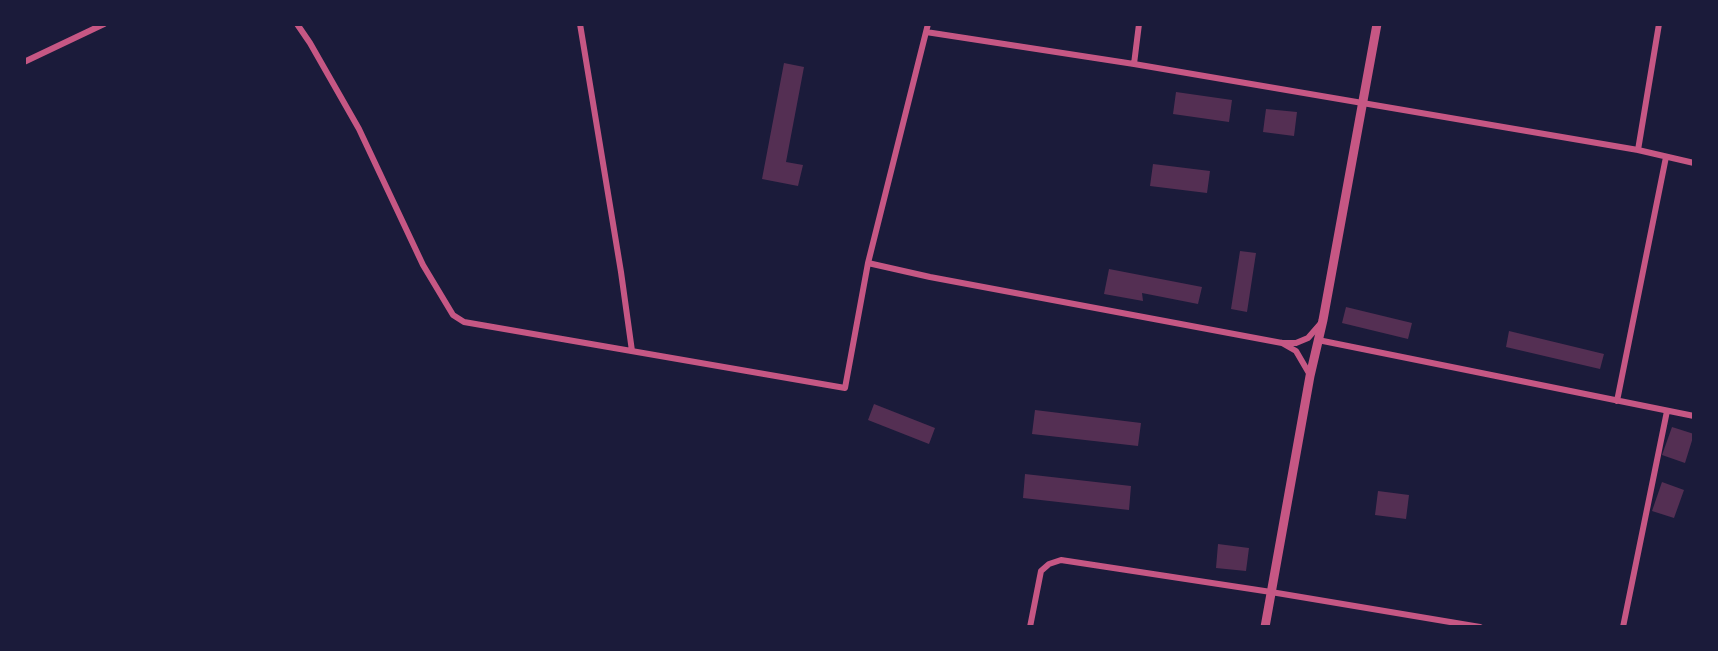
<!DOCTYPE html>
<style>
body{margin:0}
#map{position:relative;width:1718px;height:651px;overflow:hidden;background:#1b1b3a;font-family:Montserrat,sans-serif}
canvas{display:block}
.frame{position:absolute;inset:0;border:26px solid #1b1b3a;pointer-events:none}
</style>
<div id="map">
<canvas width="1718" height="651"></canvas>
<div class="frame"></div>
</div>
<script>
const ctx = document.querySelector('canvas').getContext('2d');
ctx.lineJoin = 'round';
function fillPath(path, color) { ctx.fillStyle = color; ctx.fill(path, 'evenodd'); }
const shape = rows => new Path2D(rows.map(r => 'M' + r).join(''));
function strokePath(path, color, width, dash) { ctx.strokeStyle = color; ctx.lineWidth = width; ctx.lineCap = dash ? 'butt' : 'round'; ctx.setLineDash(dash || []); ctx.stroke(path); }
const building = shape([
 [784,63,804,67,786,162,803,165,798,186,762,179],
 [1176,92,1232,100,1229,122,1173,114],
 [1266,109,1297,112,1294,136,1263,132],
 [1153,164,1210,171,1207,193,1150,186],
 [1240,251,1256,253,1247,312,1231,309],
 [1109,269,1202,287,1198,304,1142,293,1143,301,1104,294],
 [1346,307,1412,323,1408,339,1342,323],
 [1509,331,1604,354,1600,369,1506,347],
 [874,404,935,428,929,444,868,420],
 [1035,410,1141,423,1138,446,1032,434],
 [1672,427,1694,434,1685,463,1662,455],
 [1025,474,1131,486,1129,510,1023,498],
 [1662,482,1684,490,1674,518,1652,511],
 [1378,491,1409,495,1406,519,1375,515],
 [1218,544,1249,548,1246,571,1216,568]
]);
const minor = shape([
 [297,24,310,43,359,129,423,265,453,315,464,322,845,388,868,263,928,24],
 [580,24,621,272,632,351],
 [926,32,1134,64,1638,150,1694,163],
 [24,62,104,24],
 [1134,64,1139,24],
 [1638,150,1659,24],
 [868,263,930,277,1282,343,1296,343,1308,338,1322,322],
 [1318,340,1694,416],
 [1282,343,1296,351,1310,375],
 [1617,401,1666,157],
 [1030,627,1041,571,1049,564,1061,560,1271,592,1480,627],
 [1623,627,1667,411]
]);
const tertiary = shape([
 [1265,627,1310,376,1323,320,1377,24]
]);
fillPath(building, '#542f53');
strokePath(minor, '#c65784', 6);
strokePath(tertiary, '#c65784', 9);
</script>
